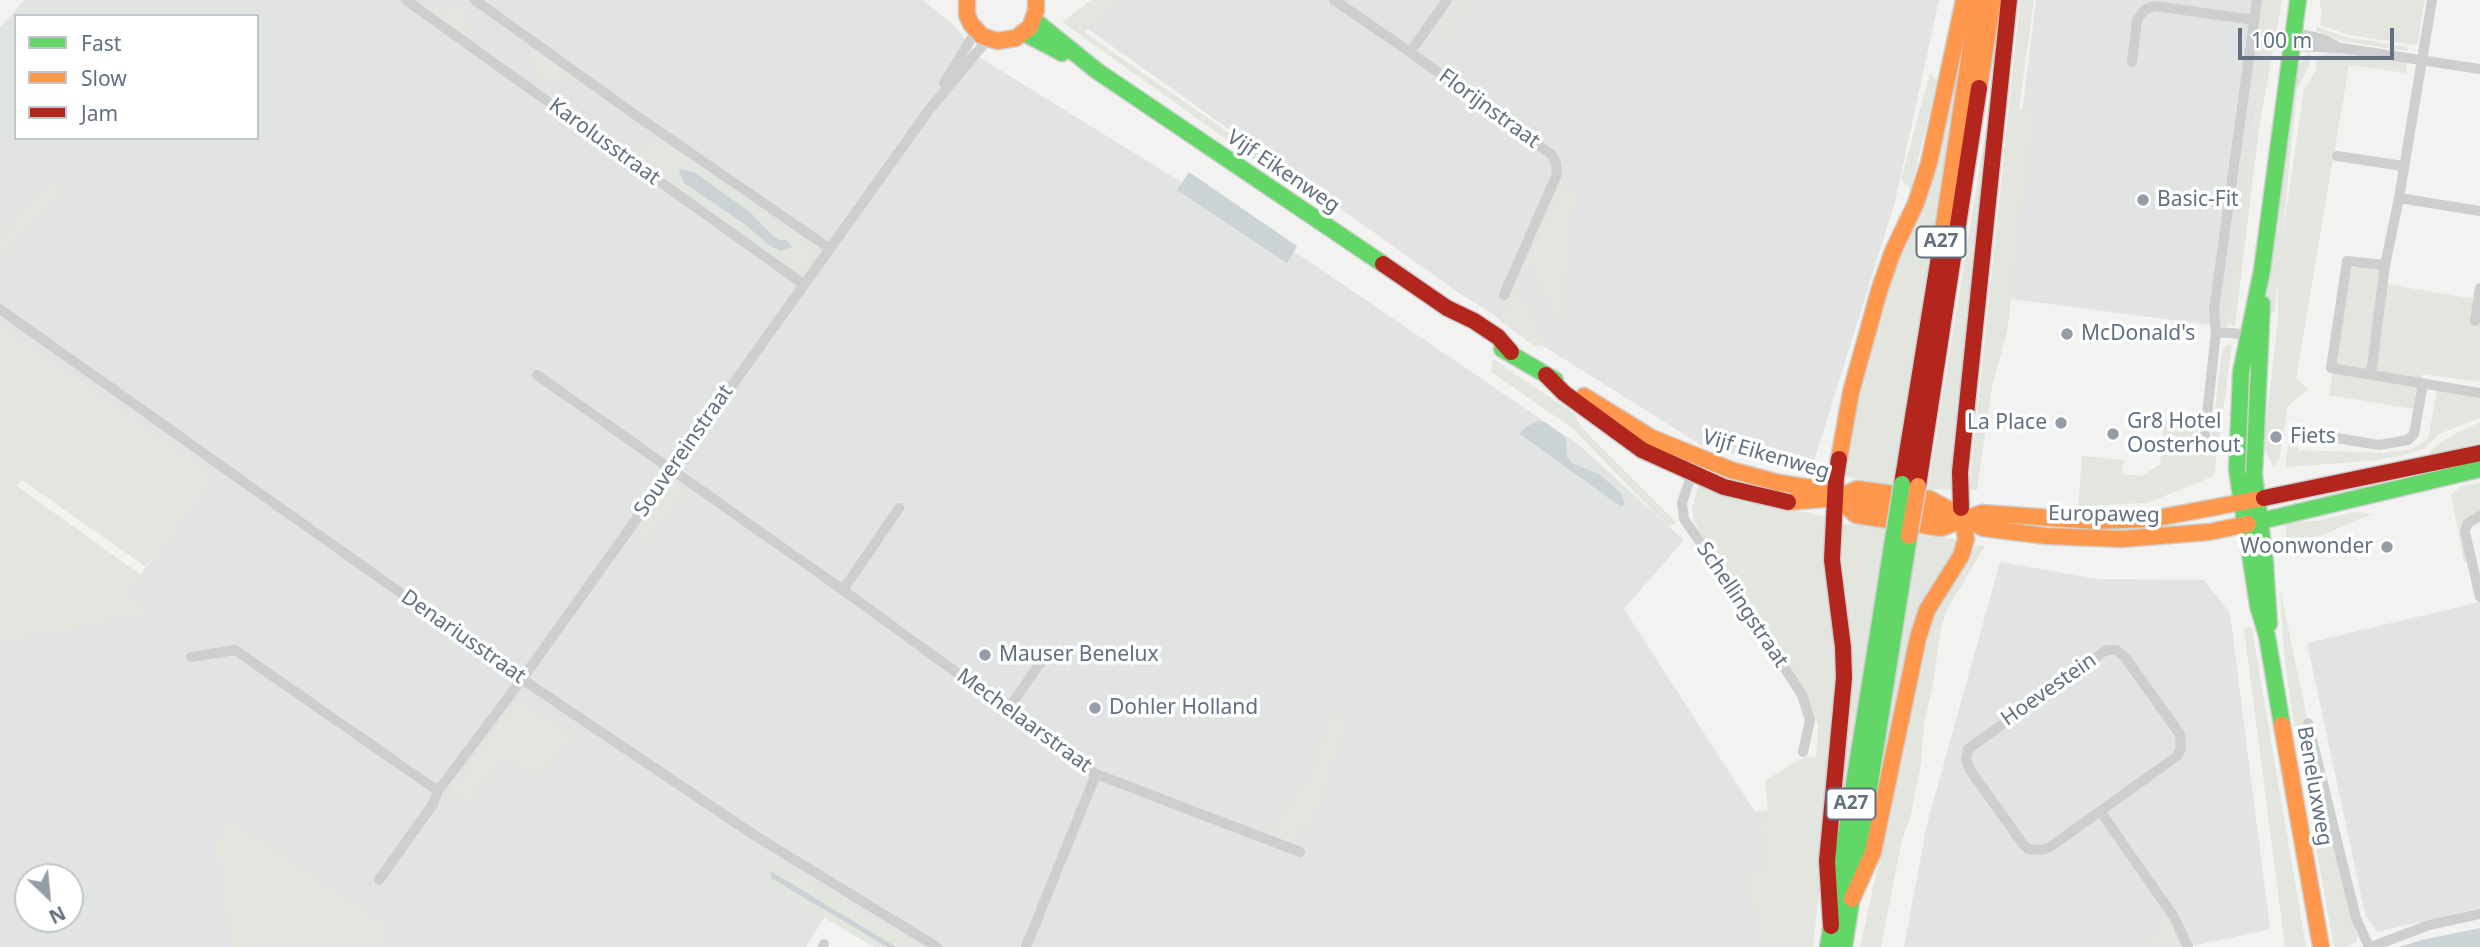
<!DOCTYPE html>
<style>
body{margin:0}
#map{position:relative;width:2480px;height:947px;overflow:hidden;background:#f2f3f1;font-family:"Noto Sans",sans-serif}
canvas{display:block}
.legend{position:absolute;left:14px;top:14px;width:245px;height:126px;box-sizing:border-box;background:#fff;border:2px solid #c1c6cc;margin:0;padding:9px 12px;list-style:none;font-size:21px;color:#637080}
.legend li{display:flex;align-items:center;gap:14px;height:35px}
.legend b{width:35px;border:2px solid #c1c6cc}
.north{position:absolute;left:14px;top:863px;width:70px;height:70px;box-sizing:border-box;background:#fff;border:2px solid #c1c6cc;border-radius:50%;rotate:154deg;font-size:19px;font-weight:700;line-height:28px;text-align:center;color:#637080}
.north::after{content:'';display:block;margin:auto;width:24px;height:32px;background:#959ea8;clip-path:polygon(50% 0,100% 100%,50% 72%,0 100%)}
.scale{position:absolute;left:2238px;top:28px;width:156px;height:32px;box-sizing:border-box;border:4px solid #637080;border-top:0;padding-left:9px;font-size:21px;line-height:24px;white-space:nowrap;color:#637080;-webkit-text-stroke:5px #fff;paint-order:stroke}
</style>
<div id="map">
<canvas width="2480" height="947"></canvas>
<ul class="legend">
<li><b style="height:9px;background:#63d668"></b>Fast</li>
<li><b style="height:9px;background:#ff974d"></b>Slow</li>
<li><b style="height:9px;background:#b3261e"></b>Jam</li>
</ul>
<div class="north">N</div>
<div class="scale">100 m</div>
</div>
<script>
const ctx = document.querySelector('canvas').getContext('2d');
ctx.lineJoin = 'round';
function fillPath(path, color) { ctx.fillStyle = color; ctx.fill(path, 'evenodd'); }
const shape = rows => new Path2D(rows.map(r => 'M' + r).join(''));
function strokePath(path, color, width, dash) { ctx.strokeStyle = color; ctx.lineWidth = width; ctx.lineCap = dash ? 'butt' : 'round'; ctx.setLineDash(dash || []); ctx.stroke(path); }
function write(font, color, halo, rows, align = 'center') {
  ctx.font = font + ' "Noto Sans",sans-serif'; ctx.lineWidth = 7; ctx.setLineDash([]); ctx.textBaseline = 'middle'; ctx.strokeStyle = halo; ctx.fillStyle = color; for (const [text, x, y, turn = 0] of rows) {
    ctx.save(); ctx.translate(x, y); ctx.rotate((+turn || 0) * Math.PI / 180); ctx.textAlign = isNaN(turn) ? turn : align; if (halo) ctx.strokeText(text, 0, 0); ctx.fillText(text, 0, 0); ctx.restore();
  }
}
const built = shape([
 [24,0,923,0,954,25,979,57,1307,260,1579,445,1684,540,1624,609,1755,812,1798,804,1787,947,921,947,836,898,806,947,384,947,381,923,228,818,216,846,234,947,0,947,0,642,151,613,126,594,214,477,0,326,0,28],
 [16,16,257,16,257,138,16,138],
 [28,877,70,877,70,919,28,919],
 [1099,0,1939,0,1895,202,1810,474,1701,445,1459,293,1074,19],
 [2036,0,2270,0,2227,327,2011,299,2013,185],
 [2000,562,2098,579,2204,580,2230,613,2270,929,2188,947,1904,947,1927,824],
 [2480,602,2480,908,2377,932,2365,914,2307,643]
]);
const green = shape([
 [1091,0,1124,0,1084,32,1314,192,1310,199,1062,22],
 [1459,0,1470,0,1441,45,1433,41],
 [2020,0,2034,0,2019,109,2035,112,2007,332,1992,387,1977,490,1969,490],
 [2263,0,2282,0,2259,129,2235,326,2222,322,2221,315,2227,305,2254,124,2265,36,2259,28],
 [2319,0,2425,0,2418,41,2415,45,2349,35,2320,25,2322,13],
 [466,5,468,7,473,41,431,11],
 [2317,27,2346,37,2408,47,2407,51,2342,41,2316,31],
 [531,48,574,78,540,84,538,82],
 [1962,52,1893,486,1848,477,1845,475,1860,384],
 [2310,52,2309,67,2297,89,2282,239,2304,89,2316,71,2316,56,2333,52,2407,63,2406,73,2349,65,2296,378,2308,389,2288,406,2279,460,2274,467,2266,453,2264,439,2278,321,2278,282,2274,313,2267,312,2268,276,2273,235,2276,235,2278,224,2275,223,2296,68],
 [1930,73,1937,82,1911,189,1901,179],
 [1988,116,1952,490,1928,489,1944,387],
 [663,142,809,245,815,253,810,267,800,272,792,267,626,149],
 [690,170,742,206,772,235,779,240,786,240,790,246,785,250,769,245,746,225,701,196,681,179,680,173],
 [50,181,63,190,0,260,0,237],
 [1562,183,1577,189,1561,331,1527,262],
 [2362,264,2382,269,2380,283,2480,300,2480,382,2423,374,2414,409,2329,395,2350,268,2356,268],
 [1517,281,1547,344,1535,347,1499,320],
 [0,326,214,477,146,567,22,480,17,486,141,575,127,594,152,613,0,642],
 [2227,345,2232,345,2214,476,2147,503,2078,506,2082,456,2124,460,2121,474,2142,476,2160,464,2164,425,2168,418,2203,422,2198,453,2209,455,2222,352],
 [1493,359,1575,414,1577,421,1591,437,1676,522,1674,525,1668,525,1653,511,1572,428,1491,372],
 [2437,390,2480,396,2480,418,2439,434,2425,448,2400,456,2370,461,2285,467,2288,443,2298,444,2298,450,2384,453,2412,449,2428,439],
 [2480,422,2480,443,2426,458,2433,448,2458,432],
 [2480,483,2480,513,2467,519,2467,562,2464,562,2451,495,2461,486],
 [677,484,693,493,685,506,677,502,646,546,634,537,672,485],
 [1698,486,1738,499,1824,516,1827,519,1839,636,1824,848,1813,947,1760,947,1745,871,1767,865,1758,823,1769,820,1765,781,1795,762,1806,757,1816,758,1818,724,1701,534,1694,521,1692,510],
 [2353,512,2372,514,2323,535,2287,542,2285,522,2318,521],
 [1860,524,1886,528,1835,847,1837,525],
 [1917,535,1961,540,1929,590,1875,811],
 [1976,545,1985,546,1946,611,1941,628,1933,684,1924,724,1921,763,1910,818,1901,844,1881,947,1860,947,1933,616],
 [2280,588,2323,796,2358,941,2347,947,2334,947,2294,726,2284,653],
 [2248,627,2252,629,2306,947,2285,947,2244,629],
 [520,698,576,737,543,774,529,773,505,759,467,804,449,794,513,703],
 [1330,713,1349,720,1312,827,1302,824,1294,846,1268,836,1308,777],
 [228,817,381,923,384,947,234,947,216,846],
 [772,861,921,947,896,947,771,873,802,897,887,947,874,947,760,880],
 [2164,915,2176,931,2182,947,2146,947]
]);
const water = shape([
 [680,169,694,172,750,212,772,235,779,240,786,240,792,247,781,251,769,245,746,225,684,183,679,171],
 [1189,172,1297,246,1287,263,1177,190],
 [1538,421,1545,422,1566,438,1567,457,1572,463,1600,475,1621,493,1625,504,1621,507,1520,434,1525,427],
 [771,872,774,873,896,947,887,947,833,915,771,878],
 [2480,928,2480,947,2400,947,2421,940]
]);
const street = shape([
 [406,0,803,284],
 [475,0,637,116,829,248],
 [1334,0,1410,52,1552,155,1556,163,1557,174,1504,295],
 [2293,32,2323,39,2340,48],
 [2291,46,2341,48,2480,69],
 [1410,52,1447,0],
 [2132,62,2137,20,2144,10,2155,6,2254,20],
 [944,83,976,31],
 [2337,156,2403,166],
 [2399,198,2480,211],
 [2385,265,2347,261,2331,368,2480,393],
 [0,309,522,679,754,835,937,947],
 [2475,321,2480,288],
 [2216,332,2255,335],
 [537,375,843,590,1096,774,1300,852],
 [2371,375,2385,265,2399,198,2432,0],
 [2306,433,2379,445,2408,440,2414,434,2423,384],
 [2203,451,2216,332,2214,310,2257,0],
 [1693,470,1682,503,1684,519,1740,599,1802,695,1810,720,1803,752],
 [2480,516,2467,524,2465,532,2480,597],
 [843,590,899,508],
 [2106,650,2116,650,2125,657,2180,734,2181,749,2177,756,2050,847,2043,850,2028,849,2023,844,1970,770,1966,760,1968,749,2106,650],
 [191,657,235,650,438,791,522,679,929,110,988,39],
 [1008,709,1048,652],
 [2308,723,2356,918,2369,947],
 [2100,811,2174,917,2188,947],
 [379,880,433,804,438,791],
 [823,947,824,944],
 [1026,947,1096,774],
 [2371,947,2429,925,2480,914]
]);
const fast = shape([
 [1034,20,1097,71,1383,264],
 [1024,33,1062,53],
 [2262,304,2254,475,2265,561,2269,624],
 [1502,349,1555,380],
 [2248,524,2480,469],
 [2282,725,2267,636,2258,606,2237,470,2241,372,2262,270,2298,0],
 [1828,947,1894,534],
 [1844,947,1909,536]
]);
const slow = shape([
 [967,0,967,15,971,24,982,36,997,41,1016,38,1030,27,1036,11,1036,0],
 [1979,88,1993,0],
 [1939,257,1978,0],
 [1584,396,1652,438,1731,470,1779,483,1812,488,1836,498,1954,518],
 [1839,459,1851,392,1879,291,1893,251,1916,203,1929,163,1964,0],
 [1836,498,1856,515,1941,528,1982,513,2095,521,2152,519,2264,498],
 [1788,502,1836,498,1857,489,1930,499,1983,528,2046,536,2122,539,2209,532,2248,524],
 [2282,725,2321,947],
 [1852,899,1873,852,1918,638,1927,610,1961,556,1966,539,1961,508]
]);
const jam = shape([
 [1383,264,1447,308,1474,321,1498,337,1511,352],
 [1546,375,1564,393,1642,450,1724,487,1788,502],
 [1902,484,1939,257],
 [1918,486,1979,88],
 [2264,498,2480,453],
 [1961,508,1960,472,2009,0],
 [1831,926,1827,861,1844,678,1843,647,1832,560,1836,478,1839,459]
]);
const fastBridge = shape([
 [1894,534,1902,484]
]);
const slowBridge = shape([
 [1909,536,1918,486]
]);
const markers = [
 [2143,200,7,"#959ea8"],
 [2067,334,7,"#959ea8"],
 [2061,423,7,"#959ea8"],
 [2113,434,7,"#959ea8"],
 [2276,437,7,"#959ea8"],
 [2387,547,7,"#959ea8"],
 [985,655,7,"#959ea8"],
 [1095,708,7,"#959ea8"]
];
const shields = [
 [1941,242,49],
 [1851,804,49]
];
const shieldNames = [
 ["A27",1941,242],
 ["A27",1851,804]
];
const streetNames = [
 ["Florijnstraat",1489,109,36],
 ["Karolusstraat",604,142,36],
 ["Vijf Eikenweg",1283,172,34],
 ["Souvereinstraat",684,451,-55],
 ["Vijf Eikenweg",1766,455,16],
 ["Europaweg",2104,515,1],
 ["Schellingstraat",1742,605,56],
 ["Denariusstraat",463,637,35],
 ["Hoevestein",2049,690,-35],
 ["Mechelaarstraat",1024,721,36],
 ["Beneluxweg",2314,786,80]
];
const poiNames = [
 ["Basic-Fit",2157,200],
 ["McDonald's",2081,334],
 ["Gr8 Hotel",2127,422],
 ["Oosterhout",2127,446],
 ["La Place",2047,423,"right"],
 ["Fiets",2290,437],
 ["Woonwonder",2373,547,"right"],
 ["Mauser Benelux",999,655],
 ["Dohler Holland",1109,708]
];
fillPath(built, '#e2e4e3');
fillPath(green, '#e2e6df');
fillPath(water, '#ccd3d6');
strokePath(fast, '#cfd0d0', 19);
strokePath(slow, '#cfd0d0', 19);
strokePath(jam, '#cfd0d0', 19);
strokePath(street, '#cdcece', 10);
strokePath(fast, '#63d668', 16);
strokePath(slow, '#ff974d', 16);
strokePath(jam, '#b3261e', 16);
strokePath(fastBridge, '#cfd0d0', 19, []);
strokePath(slowBridge, '#cfd0d0', 19, []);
strokePath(fastBridge, '#63d668', 16);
strokePath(slowBridge, '#ff974d', 16);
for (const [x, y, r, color] of markers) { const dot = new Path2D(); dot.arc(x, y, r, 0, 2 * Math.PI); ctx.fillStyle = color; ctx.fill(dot); strokePath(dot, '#fff', 2.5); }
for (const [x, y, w] of shields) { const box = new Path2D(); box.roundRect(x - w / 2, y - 15.5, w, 31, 5); ctx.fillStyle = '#fff'; ctx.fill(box); strokePath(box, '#637080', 2); }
write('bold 19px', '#637080', null, shieldNames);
write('21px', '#637080', '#fff', streetNames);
write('21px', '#637080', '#fff', poiNames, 'left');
</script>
